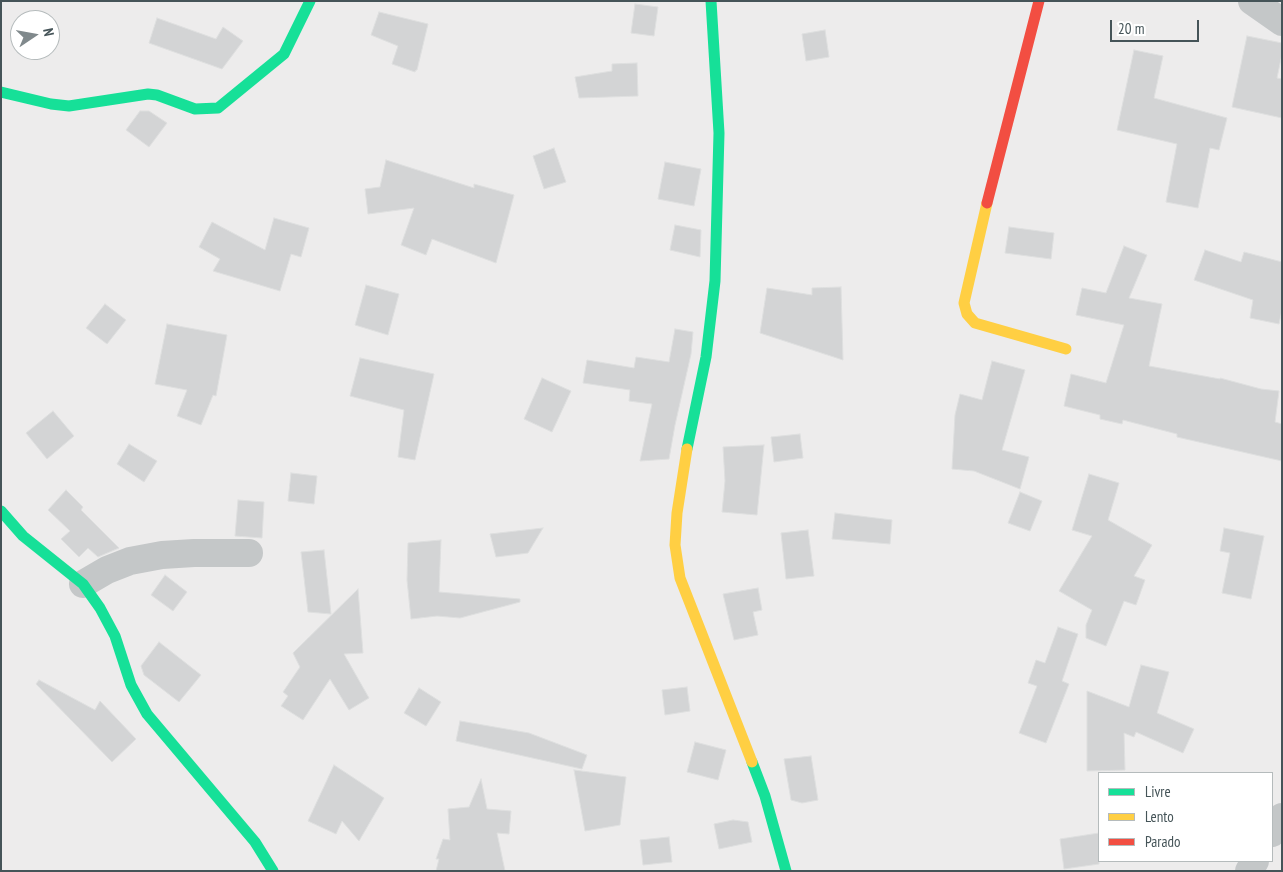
<!DOCTYPE html>
<style>
body{margin:0}
#map{position:relative;width:1283px;height:872px;overflow:hidden;background:#edecec;font-family:"PT Sans Narrow",sans-serif}
canvas{display:block}
.frame{position:absolute;inset:0;border:2px solid #455458;pointer-events:none}
.legend{position:absolute;left:1098px;top:772px;width:175px;height:90px;box-sizing:border-box;background:#fff;border:1px solid #b5bbbc;margin:0;padding:6px 9px;list-style:none;font-size:15px;color:#455458}
.legend li{display:flex;align-items:center;gap:10px;height:25px}
.legend b{width:25px;border:1px solid #b5bbbc}
.north{position:absolute;left:10px;top:10px;width:50px;height:50px;box-sizing:border-box;background:#fff;border:1px solid #b5bbbc;border-radius:50%;rotate:78deg;font-size:14px;font-weight:700;line-height:20px;text-align:center;color:#455458}
.north::after{content:'';display:block;margin:auto;width:18px;height:22px;background:#80898c;clip-path:polygon(50% 0,100% 100%,50% 72%,0 100%)}
.scale{position:absolute;left:1110px;top:20px;width:89px;height:22px;box-sizing:border-box;border:2px solid #455458;border-top:0;padding-left:6px;font-size:15px;line-height:18px;white-space:nowrap;color:#455458;-webkit-text-stroke:4px #fff;paint-order:stroke}
</style>
<div id="map">
<canvas width="1283" height="872"></canvas>
<div class="frame"></div>
<ul class="legend">
<li><b style="height:6px;background:#16e098"></b>Livre</li>
<li><b style="height:6px;background:#ffcf43"></b>Lento</li>
<li><b style="height:6px;background:#f24e42"></b>Parado</li>
</ul>
<div class="north">N</div>
<div class="scale">20 m</div>
</div>
<script>
const ctx = document.querySelector('canvas').getContext('2d');
ctx.lineJoin = 'round';
function fillPath(path, color) { ctx.fillStyle = color; ctx.fill(path, 'evenodd'); }
const shape = rows => new Path2D(rows.map(r => 'M' + r).join(''));
function strokePath(path, color, width, dash) { ctx.strokeStyle = color; ctx.lineWidth = width; ctx.lineCap = dash ? 'butt' : 'round'; ctx.setLineDash(dash || []); ctx.stroke(path); }
const building = shape([
 [635,4,658,7,654,36,631,33,635,4],
 [379,12,428,24,417,70,416,70,415,72,392,64,398,46,371,35,379,12],
 [157,18,216,39,223,27,243,41,222,69,149,43,157,18],
 [825,30,829,57,806,61,802,34,825,30],
 [1247,36,1282,43,1282,54,1277,78,1282,79,1282,118,1232,107,1247,36],
 [1134,50,1163,56,1154,98,1227,118,1219,150,1210,148,1198,208,1166,202,1177,144,1117,130,1134,50],
 [637,63,638,96,579,98,575,77,612,71,612,64,637,63],
 [140,111,149,111,167,123,149,147,126,130,140,111],
 [554,148,566,182,544,189,533,156,554,148],
 [386,160,474,188,474,184,514,195,496,263,432,239,426,255,401,245,414,208,368,214,365,189,380,187,386,160],
 [665,162,701,169,694,206,658,199,665,162],
 [274,218,309,228,301,257,291,254,280,291,213,271,220,259,199,247,212,222,265,250,274,218],
 [675,225,701,230,700,257,670,250,675,225],
 [1009,227,1054,233,1051,259,1005,253,1009,227],
 [1124,246,1147,255,1129,298,1162,304,1149,366,1220,379,1220,378,1261,389,1279,391,1275,422,1282,424,1282,461,1177,437,1177,434,1123,420,1122,424,1100,419,1100,415,1064,406,1071,374,1106,383,1124,325,1076,315,1082,288,1106,293,1124,246],
 [1205,250,1241,262,1244,252,1282,262,1282,310,1279,324,1250,318,1253,300,1194,280,1205,250],
 [366,285,399,294,388,335,355,325,366,285],
 [841,287,843,360,760,333,767,288,812,295,812,288,841,287],
 [105,304,126,320,107,344,86,328,105,304],
 [167,324,227,335,216,396,213,395,201,425,177,416,187,390,155,384,167,324],
 [675,329,693,332,691,354,675,425,669,459,640,461,652,404,629,401,630,390,583,383,587,360,634,368,636,357,669,362,675,329],
 [360,358,434,374,415,460,398,457,404,410,350,396,360,358],
 [992,361,1025,370,1002,450,1029,457,1020,489,974,471,952,469,955,415,960,394,982,400,992,361],
 [542,378,571,391,552,432,524,419,542,378],
 [53,411,74,436,47,459,26,433,53,411],
 [800,434,803,458,774,462,771,437,800,434],
 [129,444,157,461,144,482,117,464,129,444],
 [764,445,757,515,722,512,725,481,723,447,764,445],
 [291,473,317,476,314,504,288,501,291,473],
 [1089,474,1119,483,1108,520,1152,545,1134,576,1145,580,1136,605,1124,601,1106,646,1086,638,1086,625,1092,610,1059,591,1092,536,1072,530,1089,474],
 [66,490,83,507,81,510,119,548,98,557,88,548,79,557,61,539,70,531,48,510,66,490],
 [1020,492,1042,501,1030,531,1008,523,1020,492],
 [238,500,264,502,262,538,235,536,238,500],
 [835,513,892,520,890,544,832,539,835,513],
 [543,528,528,553,496,557,490,534,543,528],
 [1224,528,1264,536,1251,599,1222,593,1230,553,1220,551,1224,528],
 [808,530,814,576,786,579,781,533,808,530],
 [441,540,439,592,520,599,520,602,460,618,437,616,411,619,407,580,408,543,441,540],
 [324,550,331,614,308,612,301,552,324,550],
 [165,575,187,592,173,611,151,595,165,575],
 [758,588,762,610,753,612,758,635,734,640,723,594,758,588],
 [358,589,363,653,344,654,369,698,349,710,330,679,303,720,281,706,288,696,283,692,300,667,293,653,358,589],
 [1058,627,1078,634,1062,681,1069,684,1046,743,1019,733,1037,686,1028,683,1036,660,1045,663,1058,627],
 [159,642,201,675,179,702,144,675,141,666,159,642],
 [1141,665,1169,672,1157,713,1194,729,1183,753,1136,732,1134,737,1124,733,1125,770,1087,771,1087,691,1129,707,1141,665],
 [39,680,95,710,100,701,136,739,112,762,36,684,39,680],
 [687,687,690,711,665,715,662,690,687,687],
 [419,688,441,702,426,726,404,713,419,688],
 [460,721,529,733,587,755,582,769,456,741,460,721],
 [695,742,726,750,718,780,687,772,695,742],
 [811,756,818,800,802,803,791,800,784,759,811,756],
 [334,765,384,798,359,841,342,821,336,834,308,821,334,765],
 [574,770,626,777,620,825,585,831,574,770],
 [481,779,487,809,511,811,509,834,497,833,505,871,436,871,439,859,436,859,443,839,450,840,448,809,469,807,481,779],
 [733,820,748,822,752,842,719,849,714,824,733,820],
 [1099,833,1099,864,1064,869,1060,839,1099,833],
 [669,837,672,862,643,865,640,840,669,837]
]);
const street = shape([
 [1252,1,1282,22],
 [83,584,107,570,130,561,162,555,194,553,249,553],
 [1272,833,1282,817],
 [1249,871,1255,861]
]);
const fast = shape([
 [1,92,51,104,69,106,148,94,157,95,195,109,218,108,284,54,310,1],
 [687,449,706,357,715,281,719,133,711,1],
 [1,511,23,536,83,584,100,608,115,636,131,685,147,714,255,842,273,871],
 [752,762,765,796,786,871]
]);
const slow = shape([
 [987,203,964,303,967,314,975,323,1066,349],
 [687,449,677,513,675,545,680,578,752,762]
]);
const jam = shape([
 [987,203,1039,1]
]);
fillPath(building, '#d3d4d5');
strokePath(building, '#dedfdf', 1);
strokePath(street, '#c4c7c8', 28);
strokePath(fast, '#16e098', 11);
strokePath(slow, '#ffcf43', 11);
strokePath(jam, '#f24e42', 11);
</script>
